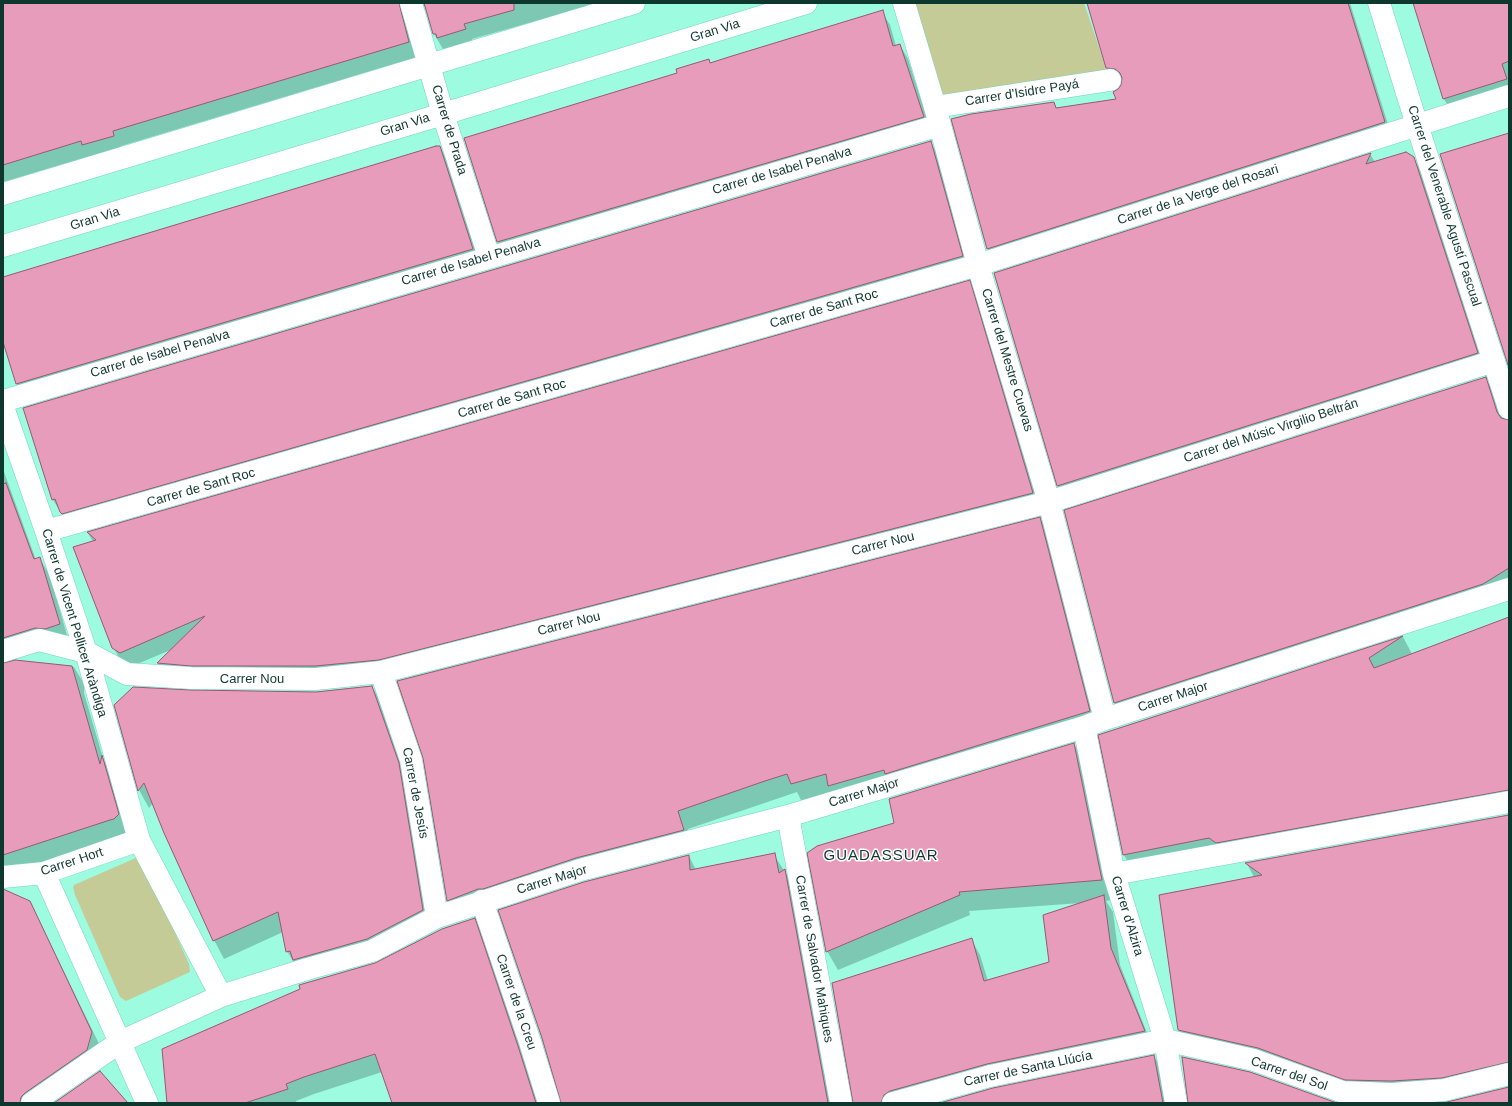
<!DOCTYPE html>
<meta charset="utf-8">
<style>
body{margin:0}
#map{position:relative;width:1512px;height:1106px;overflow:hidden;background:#9dfbe0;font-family:Helvetica,sans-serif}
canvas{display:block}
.frame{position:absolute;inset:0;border:4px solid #0e372d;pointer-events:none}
</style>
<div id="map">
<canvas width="1512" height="1106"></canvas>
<div class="frame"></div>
</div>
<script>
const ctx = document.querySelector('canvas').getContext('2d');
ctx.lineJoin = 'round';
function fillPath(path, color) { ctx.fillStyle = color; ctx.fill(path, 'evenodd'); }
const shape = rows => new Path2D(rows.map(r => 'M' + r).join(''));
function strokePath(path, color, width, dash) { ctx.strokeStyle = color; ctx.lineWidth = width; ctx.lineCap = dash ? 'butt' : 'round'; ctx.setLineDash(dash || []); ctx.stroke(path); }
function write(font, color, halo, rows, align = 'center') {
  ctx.font = font + ' Helvetica,sans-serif'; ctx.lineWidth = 3; ctx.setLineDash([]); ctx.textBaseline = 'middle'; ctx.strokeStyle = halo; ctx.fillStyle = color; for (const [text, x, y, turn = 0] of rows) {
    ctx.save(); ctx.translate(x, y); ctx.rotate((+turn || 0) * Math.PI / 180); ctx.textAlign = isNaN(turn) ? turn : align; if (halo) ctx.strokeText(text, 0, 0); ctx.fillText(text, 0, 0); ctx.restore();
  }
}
const green = shape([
 [915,3,1084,3,1107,71,941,98],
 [138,857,142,859,189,964,190,972,126,1001,120,997,75,895,73,887,74,885]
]);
const shadow = shape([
 [3,3,608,3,572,13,571,11,472,39,474,44,447,52,444,49,443,49,434,34,426,7,417,6,417,57,121,146,122,151,92,159,90,156,3,182],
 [1087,3,1350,3,1392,137,996,263,988,249,1054,103,1057,109,1117,100,1119,90,1123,83,1115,82,1107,68],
 [1414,3,1509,3,1509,92,1451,111,1444,99],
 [882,12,890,25,896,46,900,45,908,59,931,131,506,256,498,242,465,139],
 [931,142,939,157,971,271,70,527,53,500,25,409],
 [440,147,447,160,480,263,25,397,17,384,3,339,3,278],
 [1370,154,1375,162,1413,157,1422,173,1486,368,1067,501,1058,486,995,274],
 [969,282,978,297,1041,508,388,675,166,678,158,664,173,649,130,667,122,663,113,647,93,542,88,533],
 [1485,378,1496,396,1503,420,1509,421,1509,592,1125,721,1115,703],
 [3,469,36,560,40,559,50,576,69,642,3,661],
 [1040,518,1050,536,1100,729,802,802,797,792,688,829,693,848,587,876,458,918,448,900],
 [1509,618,1509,807,1133,871,1124,855,1100,736,1403,637,1412,654],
 [15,661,74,667,84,684,84,693,103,758,111,773,128,832,124,836,8,884,3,888,3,664],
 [372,687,383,705,409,782,433,929,298,970,287,951,283,932,224,959,214,940,153,803,149,808,139,790,115,706,191,692,316,692],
 [1074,744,1085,763,1112,900,1106,901,1113,912,1120,965,1153,1048,913,1103,854,1103,971,939,980,955,988,981,1050,963,1081,903,969,911,970,915,838,970,827,951,895,824],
 [1509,816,1509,1079,1401,1097,1188,1046,1179,1030,1254,877,1247,864],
 [774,855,794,886,834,1103,574,1103,558,1086,500,911,689,856,696,870],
 [3,890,29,902,39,920,102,1050,45,1103,3,1103],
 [474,919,484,936,540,1103,397,1103,382,1072,314,1094,296,1101,297,1103,168,1103,376,964],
 [1154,1056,1163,1072,1169,1103,943,1103]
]);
const building = shape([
 [3,3,399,3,409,42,113,131,114,136,82,145,81,141,3,165,3,3],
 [424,3,514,3,514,10,464,24,466,29,437,38,436,34,433,34,424,3],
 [1087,3,1348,3,1385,122,987,249,951,119,971,114,1054,102,1056,108,1116,99,1113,92,1118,89,1121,85,1122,78,1120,73,1115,69,1106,68,1087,3],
 [1413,3,1509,3,1509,61,1502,64,1507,79,1443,99,1413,3],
 [883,10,893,46,900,44,924,117,497,242,464,138,677,73,676,69,709,59,710,63,732,56,883,10],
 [1509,133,1509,368,1440,154,1509,133],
 [931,141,963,256,62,514,60,512,55,499,52,500,23,408,931,141],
 [436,146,440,146,473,249,16,384,3,342,3,277,436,146],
 [1406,152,1414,157,1478,353,1057,486,994,273,1371,153,1366,164,1406,152],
 [970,280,1033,493,379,660,315,666,191,666,157,663,205,616,120,653,112,648,73,547,96,540,87,532,970,280],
 [1486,377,1497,412,1501,418,1509,420,1509,568,1483,584,1114,703,1064,510,1486,377],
 [6,483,34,559,40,557,60,624,45,629,35,628,3,638,3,484,6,483],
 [1040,517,1090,711,885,774,884,770,828,786,826,774,791,784,787,774,765,781,678,811,684,830,576,858,483,889,478,889,447,901,423,758,397,681,1040,517],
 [1509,617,1509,790,1216,843,1209,838,1123,855,1098,735,1403,636,1369,658,1374,668,1509,617],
 [15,660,72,666,100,764,102,755,119,814,114,819,110,820,3,855,3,663,15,660],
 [372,686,399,763,423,910,367,939,293,960,290,951,286,952,278,912,213,941,164,833,144,783,138,791,114,705,133,687,191,690,316,692,372,686],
 [1074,743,1102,880,959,892,960,895,826,952,807,853,817,846,894,823,889,799,1074,743],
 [1509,815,1509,1062,1442,1078,1392,1081,1345,1080,1258,1048,1178,1030,1159,895,1262,875,1245,863,1509,815],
 [775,853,779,873,785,869,828,1103,561,1103,542,1038,498,910,584,882,689,855,690,870,775,853],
 [3,889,30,901,92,1032,87,1050,25,1093,21,1097,20,1103,3,1103,3,889],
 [1104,895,1111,948,1145,1031,987,1064,890,1091,884,1095,881,1103,853,1103,832,983,972,938,984,981,1049,962,1043,915,1104,895],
 [475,918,518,1046,536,1103,392,1103,375,1054,304,1077,286,1084,288,1089,245,1103,167,1103,162,1049,300,989,299,985,375,963,442,929,475,918],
 [1154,1055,1163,1103,940,1103,993,1088,1154,1055],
 [1182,1057,1250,1072,1337,1103,1188,1103,1182,1057],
 [100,1071,128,1103,54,1103,100,1071],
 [1509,1087,1509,1103,1438,1103,1447,1102,1509,1087]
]);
const minor = shape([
 [411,3,443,114,489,257],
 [904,3,935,107,978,265,1049,502,1105,719],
 [1379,3,1417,125,1509,408],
 [935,107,1110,80],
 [3,194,634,3],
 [3,246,463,108,806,3],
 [3,401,940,125],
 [3,407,46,531,86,652,139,840,221,996],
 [46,531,978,265,1509,96],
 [3,651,39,640,86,652,127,674,191,678,316,679,381,672,1049,502,1494,361],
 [381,672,411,760,437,917],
 [1084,727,1114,874,1165,1040,1176,1103],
 [788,816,841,1103],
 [44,873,147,1103],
 [1114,874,1509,802],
 [3,877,44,873,139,840],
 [482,901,530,1042,549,1103],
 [32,1103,120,1042,221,996,307,969,372,951,437,917,580,870,788,816,1084,727,1105,719,1509,589],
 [893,1103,990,1076,1165,1040,1254,1060,1343,1092,1392,1094,1444,1090,1509,1074]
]);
const streetNames = [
 ["Gran Via",715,31,-17],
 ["Carrer d'Isidre Payá",1022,93,-9],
 ["Gran Via",405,125,-17],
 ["Carrer de Prada",449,130,73],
 ["Carrer de Isabel Penalva",782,171,-16],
 ["Carrer de la Verge del Rosari",1198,195,-18],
 ["Carrer del Venerable Agustí Pascual",1444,206,72],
 ["Gran Via",95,219,-17],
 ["Carrer de Isabel Penalva",471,262,-16],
 ["Carrer de Sant Roc",824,309,-16],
 ["Carrer de Isabel Penalva",160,354,-16],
 ["Carrer del Mestre Cuevas",1007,360,73],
 ["Carrer de Sant Roc",512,399,-16],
 ["Carrer del Músic Virgilio Beltrán",1271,431,-18],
 ["Carrer de Sant Roc",201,488,-16],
 ["Carrer Nou",883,544,-14],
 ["Carrer de Vicent Pellicer Aràndiga",74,623,73],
 ["Carrer Nou",569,624,-14],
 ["Carrer Nou",252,679],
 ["Carrer Major",1173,697,-18],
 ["Carrer de Jesús",415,793,79],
 ["Carrer Major",864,793,-17],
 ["Carrer Hort",72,862,-18],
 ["Carrer Major",552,880,-17],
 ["Carrer d'Alzira",1127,916,73],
 ["Carrer de Salvador Mahiques",814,959,80],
 ["Carrer de la Creu",516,1002,71],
 ["Carrer de Santa Llúcía",1028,1069,-12],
 ["Carrer del Sol",1289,1074,19]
];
const quarterNames = [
 ["GUADASSUAR",881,856]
];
fillPath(green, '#c4cb96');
fillPath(shadow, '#0003');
fillPath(building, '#e69cba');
strokePath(building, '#9b5673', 1);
strokePath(minor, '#76d3ba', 23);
strokePath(minor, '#fff', 22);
write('13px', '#0e372d', '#fff', streetNames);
ctx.letterSpacing = '1px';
write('15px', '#0e372d', '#fff', quarterNames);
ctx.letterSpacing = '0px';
</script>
